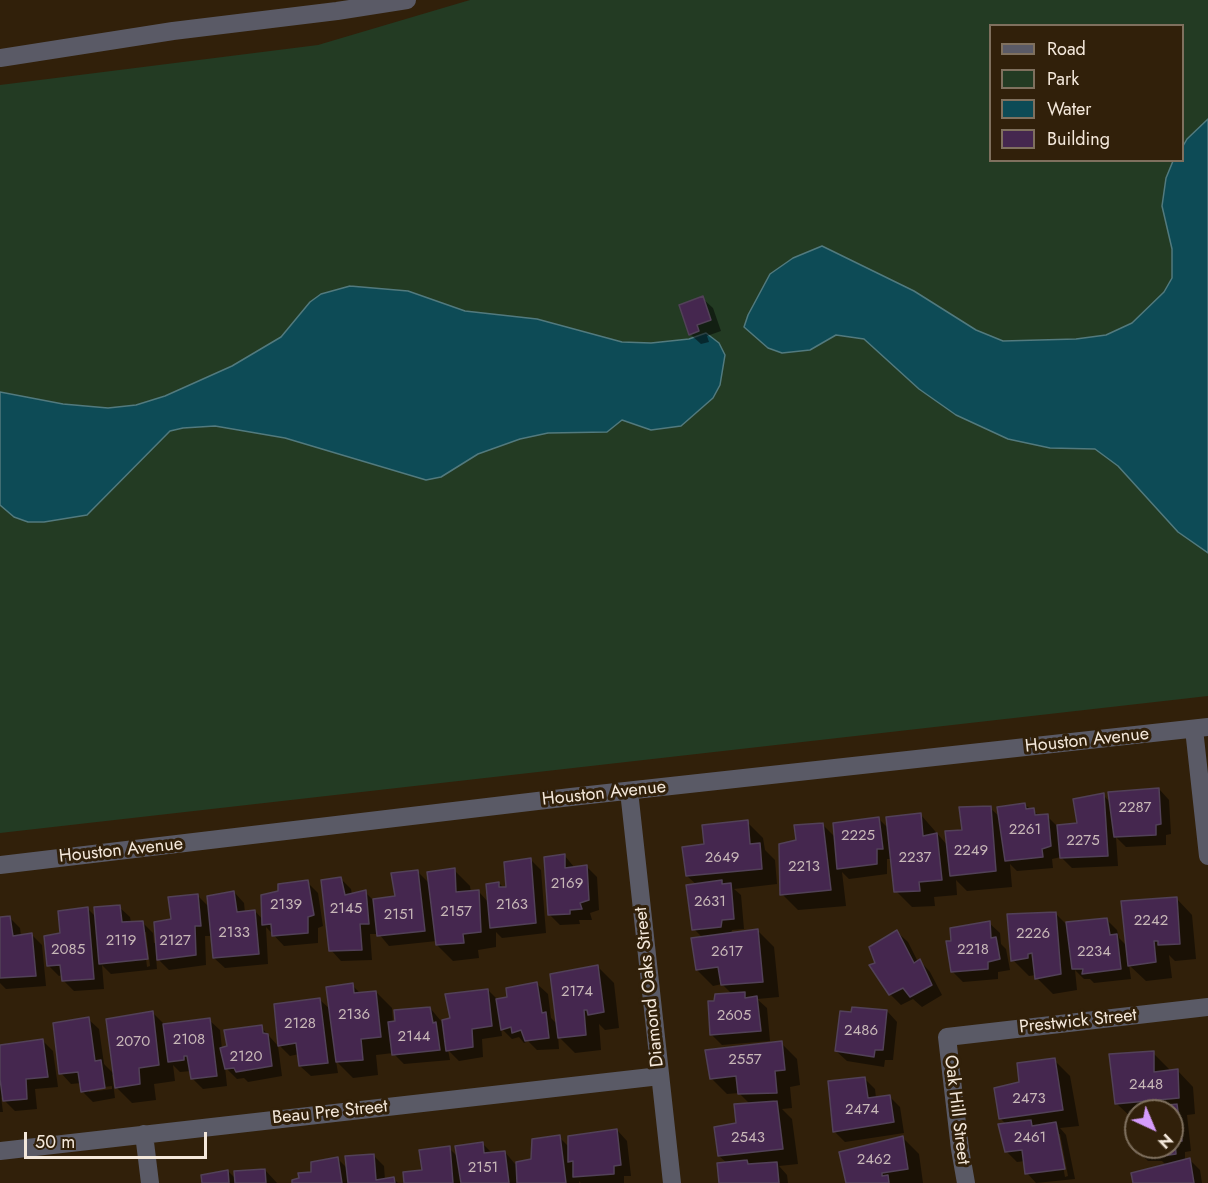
<!DOCTYPE html>
<style>
body{margin:0}
#map{position:relative;width:1208px;height:1183px;overflow:hidden;background:#31200a;font-family:Jost,sans-serif}
canvas{display:block}
.legend{position:absolute;left:989px;top:24px;width:195px;height:138px;box-sizing:border-box;background:#31200a;border:2px solid #7f705e;margin:0;padding:8px 10px;list-style:none;font-size:18px;color:#f4e8db}
.legend li{display:flex;align-items:center;gap:12px;height:30px}
.legend b{width:30px;border:2px solid #7f705e}
.north{position:absolute;left:1124px;top:1099px;width:60px;height:60px;box-sizing:border-box;background:#31200a;border:2px solid #7f705e;border-radius:50%;rotate:136deg;font-size:16px;font-weight:700;line-height:24px;text-align:center;color:#f4e8db}
.north::after{content:'';display:block;margin:auto;width:21px;height:27px;background:#d59bfb;clip-path:polygon(50% 0,100% 100%,50% 72%,0 100%)}
.scale{position:absolute;left:24px;top:1132px;width:183px;height:27px;box-sizing:border-box;border:3px solid #f4e8db;border-top:0;padding-left:8px;font-size:18px;line-height:21px;white-space:nowrap;color:#f4e8db;-webkit-text-stroke:4px #31200a;paint-order:stroke}
</style>
<div id="map">
<canvas width="1208" height="1183"></canvas>
<ul class="legend">
<li><b style="height:8px;background:#5a5a66"></b>Road</li>
<li><b style="height:16px;background:#233b23"></b>Park</li>
<li><b style="height:16px;background:#0d4b56"></b>Water</li>
<li><b style="height:16px;background:#45274f"></b>Building</li>
</ul>
<div class="north">N</div>
<div class="scale">50 m</div>
</div>
<script>
const ctx = document.querySelector('canvas').getContext('2d');
ctx.lineJoin = 'round';
function fillPath(path, color) { ctx.fillStyle = color; ctx.fill(path, 'evenodd'); }
const shape = rows => new Path2D(rows.map(r => 'M' + r).join(''));
function strokePath(path, color, width, dash) { ctx.strokeStyle = color; ctx.lineWidth = width; ctx.lineCap = dash ? 'butt' : 'round'; ctx.setLineDash(dash || []); ctx.stroke(path); }
function write(font, color, halo, rows, align = 'center') {
  ctx.font = font + ' Jost,sans-serif'; ctx.lineWidth = 6; ctx.setLineDash([]); ctx.textBaseline = 'middle'; ctx.strokeStyle = halo; ctx.fillStyle = color; for (const [text, x, y, turn = 0] of rows) {
    ctx.save(); ctx.translate(x, y); ctx.rotate((+turn || 0) * Math.PI / 180); ctx.textAlign = isNaN(turn) ? turn : align; if (halo) ctx.strokeText(text, 0, 0); ctx.fillText(text, 0, 0); ctx.restore();
  }
}
const green = shape([
 [470,0,1208,0,1208,696,0,833,0,85,318,45],
 [990,26,1182,26,1182,160,990,160]
]);
const water = shape([
 [1208,119,1208,553,1178,532,1118,466,1095,449,1050,448,1008,439,956,415,919,389,864,339,836,335,810,350,782,353,768,348,744,327,748,315,770,274,793,258,822,246,914,291,976,330,1003,341,1076,339,1106,335,1132,323,1164,292,1172,278,1172,249,1162,206,1166,178,1173,161,1182,160,1183,146,1187,139,1208,119],
 [350,286,408,291,465,311,537,319,622,342,651,343,689,339,706,333,719,343,725,355,720,385,713,398,681,426,651,430,622,420,607,432,548,433,520,439,478,454,441,477,426,480,285,438,215,426,183,428,170,431,87,515,44,522,28,522,14,517,0,505,0,392,63,404,108,408,136,405,165,396,232,366,281,337,310,302,321,294,350,286]
]);
const shadow = shape([
 [702,298,713,308,721,331,707,336,709,342,701,344,690,334],
 [1159,789,1169,800,1171,834,1166,835,1166,845,1126,847,1116,837,1118,866,1072,868,1061,857,1052,859,1053,868,1017,871,1010,864,1012,887,967,891,956,880,957,895,934,897,935,906,912,907,896,891,892,859,887,859,887,874,849,879,842,872,846,906,798,910,782,894,798,842,822,824,836,838,878,818,889,829,921,815,948,846,990,808,1001,818,1025,805,1040,816,1047,816,1058,827,1079,824,1103,795,1111,803],
 [747,822,763,838,765,850,775,860,777,884,734,889,741,895,744,929,732,930,731,934,758,931,774,947,779,997,757,999,767,1008,770,1041,722,1045,711,1034,716,1002,732,994,722,984,713,986,697,970,703,938,694,929,697,885,687,876,706,845],
 [564,855,575,868,587,867,597,877,599,910,590,913,592,920,579,920,580,924,560,925,550,915],
 [531,860,541,870,546,933,502,938,496,932,496,947,478,950,479,958,453,961,437,945,437,941,389,946,379,934,370,934,372,960,341,961,331,950,341,879,351,889,352,895,365,892,374,901,396,898,417,871,430,884,454,870,470,886,471,893,479,892,489,903,499,883,504,888,508,889],
 [307,882,318,893,323,926,318,928,318,943,284,946,266,927,268,964,225,968,214,958,212,936,205,936,206,965,169,970,156,957,157,969,111,974,102,965,104,989,74,991,63,980,63,975,59,976,48,965,62,934,87,908,97,918,119,907,130,917,131,923,143,923,153,933,154,943,157,943,172,920,197,895,209,907,234,892,244,903,245,913,255,911,263,920],
 [143,932,146,932,150,966,147,967],
 [1176,898,1192,915,1196,959,1175,961,1169,955,1172,978,1146,981,1129,965,1131,979,1094,983,1090,979,1084,979,1075,970,1077,990,1053,994,1037,978,1036,975,1029,976,1013,960,1055,913,1069,927,1107,920,1117,930,1119,938,1128,947],
 [10,918,20,928,21,936,32,935,42,945,46,986,6,989,0,983,0,919],
 [989,923,1000,933,1001,944,1006,949,1010,970,998,972,998,979,963,982,952,971],
 [897,932,908,942,918,962,920,961,930,972,942,995,922,1007,913,999,901,1005,890,994,878,964],
 [598,967,614,983,619,1028,605,1030,599,1024,601,1050,575,1053,558,1036,559,1049,537,1050,528,1041,524,1043,519,1037,512,1039,501,1028,502,1036,482,1039,483,1057,459,1061,448,1050,450,1060,404,1064,393,1053,376,1055,378,1075,353,1078,336,1061,338,1073,311,1076,300,1066,299,1054,290,1056,279,1045,320,1000,331,1010,352,985,361,994,376,992,392,1008,393,1023,430,1008,441,1021,452,1020,488,990,498,1000,508,998,537,984,548,994,551,1018,558,1025],
 [887,1011,897,1022,893,1060,885,1060,884,1067,847,1061,836,1051],
 [153,1013,165,1025,209,1020,220,1030,222,1049,229,1047,261,1027,278,1046,282,1076,248,1082,244,1078,237,1079,225,1067,227,1086,203,1089,192,1078,191,1071,180,1072,173,1065,175,1081,154,1084,156,1100,132,1103,116,1087],
 [88,1019,99,1029,104,1064,115,1075,112,1075,115,1098,93,1102,82,1091,81,1083,71,1084,61,1073],
 [112,1086,112,1089,89,1092,89,1089],
 [43,1041,53,1051,58,1087,35,1089,37,1109,15,1111,1,1097,3,1112,0,1112,0,1046],
 [781,1043,797,1059,800,1085,790,1087,792,1108,782,1109,792,1119,798,1164,779,1166,787,1175,788,1183,720,1183,727,1163,719,1156,750,1104,739,1093,727,1094,711,1078],
 [1153,1053,1169,1069,1169,1072,1177,1070,1193,1087,1195,1114,1187,1115,1191,1151,1185,1152,1185,1160,1189,1159,1200,1170,1202,1183,1135,1183,1166,1165,1162,1161,1148,1161,1138,1151,1138,1147,1172,1147,1172,1111,1136,1111,1136,1119,1133,1119,1116,1103],
 [1054,1060,1070,1076,1079,1126,1060,1128,1066,1135,1075,1179,1036,1183,1027,1173,1025,1161,1017,1162,1007,1152,1007,1125,1000,1118,1021,1083],
 [1057,1134,1060,1134,1068,1176,1065,1177],
 [865,1079,875,1089,876,1098,890,1097,900,1107,904,1133,845,1142,834,1131],
 [617,1130,627,1141,631,1176,624,1176,624,1183,581,1183,579,1181,579,1183,405,1183,423,1171,449,1148,458,1157,483,1144,492,1153,505,1152,515,1164,533,1160,559,1137,569,1147],
 [903,1138,919,1154,923,1183,847,1183],
 [373,1155,384,1166,385,1180,394,1179,398,1183,293,1183,338,1159,348,1169],
 [265,1170,277,1183,203,1183,228,1171,237,1180]
]);
const building = shape([
 [703,296,711,320,697,325,699,331,689,335,679,305,703,296],
 [1159,788,1161,824,1156,825,1156,835,1114,837,1108,792,1159,788],
 [1104,793,1108,856,1060,858,1057,825,1077,823,1073,799,1104,793],
 [1025,803,1026,809,1034,808,1035,815,1048,814,1051,846,1042,849,1043,857,1005,861,997,807,1025,803],
 [991,806,996,871,950,876,945,831,962,830,959,807,991,806],
 [921,813,923,836,937,833,942,880,919,882,920,891,894,892,886,817,921,813],
 [879,817,883,849,877,849,877,864,837,869,833,823,879,817],
 [748,820,750,844,760,843,762,869,686,876,682,847,704,844,702,825,748,820],
 [823,823,831,890,780,895,779,844,796,840,794,825,823,823],
 [565,854,565,868,587,865,589,900,580,903,582,909,570,910,570,914,548,915,544,857,565,854],
 [531,858,536,923,490,928,486,884,499,882,499,887,506,887,504,862,531,858],
 [455,868,456,892,479,890,481,932,463,934,464,943,436,945,427,872,455,868],
 [418,870,425,931,377,936,373,899,395,896,391,873,418,870],
 [341,877,345,895,366,890,369,924,360,924,362,950,329,951,321,880,341,877],
 [308,880,314,915,308,917,308,933,272,936,271,924,262,925,261,895,278,891,278,884,308,880],
 [722,880,722,884,731,883,734,919,722,920,721,927,692,930,686,885,722,880],
 [234,891,237,912,255,910,259,954,213,958,207,896,234,891],
 [198,894,201,926,195,926,196,955,157,960,154,922,171,919,168,897,198,894],
 [1177,897,1180,944,1158,945,1158,941,1154,941,1156,962,1128,966,1121,901,1177,897],
 [120,905,122,922,143,921,148,959,99,964,94,907,120,905],
 [88,907,94,979,62,981,60,965,47,966,44,936,60,933,58,911,88,907],
 [1056,912,1061,974,1035,979,1032,953,1028,954,1028,958,1011,961,1007,914,1056,912],
 [10,916,13,936,32,933,36,976,0,978,0,917,10,916],
 [1107,918,1110,935,1117,934,1121,969,1082,974,1083,969,1072,969,1066,922,1107,918],
 [990,921,991,938,996,937,1000,959,988,962,988,969,951,972,946,941,951,941,950,928,990,921],
 [758,929,763,982,721,985,718,967,696,970,691,938,758,929],
 [897,930,914,963,920,959,932,985,910,997,903,988,889,995,869,965,875,963,869,947,897,930],
 [598,965,604,1012,588,1015,587,1010,584,1010,586,1035,558,1038,550,974,598,965],
 [537,982,542,1013,546,1012,549,1038,525,1041,521,1030,512,1033,511,1027,501,1030,496,999,507,997,506,988,537,982],
 [353,983,354,993,376,991,381,1037,361,1039,363,1060,336,1062,326,987,353,983],
 [488,989,492,1026,472,1029,473,1047,446,1051,442,1020,450,1018,445,994,488,989],
 [745,992,745,998,757,996,761,1031,710,1035,708,1001,714,1001,715,994,745,992],
 [320,998,328,1063,299,1066,296,1043,278,1046,274,1004,320,998],
 [430,1007,433,1023,436,1022,440,1050,392,1055,388,1022,395,1021,394,1010,430,1007],
 [852,1007,887,1010,883,1050,875,1050,874,1057,835,1051,840,1011,851,1012,852,1007],
 [153,1011,159,1065,139,1068,140,1084,115,1088,106,1019,153,1011],
 [89,1017,95,1061,101,1060,105,1088,81,1092,78,1072,59,1074,53,1023,89,1017],
 [210,1018,217,1076,191,1079,187,1056,184,1056,184,1060,168,1062,163,1024,210,1018],
 [262,1025,263,1033,268,1034,272,1066,236,1072,234,1068,225,1069,220,1048,227,1046,224,1030,262,1025],
 [43,1039,48,1077,26,1079,27,1099,3,1101,0,1079,0,1045,43,1039],
 [782,1041,785,1070,775,1071,777,1093,738,1094,736,1076,710,1079,705,1050,782,1041],
 [1154,1051,1154,1072,1178,1069,1179,1098,1115,1104,1109,1054,1154,1051],
 [1055,1058,1063,1110,999,1119,994,1088,1019,1082,1017,1063,1055,1058],
 [865,1077,868,1098,890,1095,894,1122,833,1132,828,1081,865,1077],
 [777,1101,783,1149,718,1156,714,1127,736,1123,734,1104,777,1101],
 [1177,1104,1182,1141,1175,1141,1176,1154,1155,1157,1154,1150,1136,1152,1136,1147,1172,1147,1172,1111,1145,1111,1144,1108,1177,1104],
 [1031,1120,1032,1126,1056,1122,1065,1169,1025,1174,1022,1150,1005,1152,998,1124,1031,1120],
 [617,1129,621,1165,614,1166,614,1174,573,1177,573,1161,568,1162,568,1136,617,1129],
 [560,1135,566,1183,517,1183,516,1162,531,1159,532,1139,560,1135],
 [903,1136,908,1169,882,1173,882,1176,888,1175,889,1183,846,1183,839,1152,903,1136],
 [483,1142,484,1153,505,1151,509,1183,461,1183,455,1146,483,1142],
 [450,1146,453,1183,404,1183,403,1172,422,1170,419,1150,450,1146],
 [374,1154,376,1180,394,1177,395,1183,348,1183,345,1156,374,1154],
 [338,1157,342,1183,292,1183,292,1180,299,1178,298,1173,311,1172,311,1162,338,1157],
 [1190,1158,1194,1183,1133,1183,1131,1173,1190,1158],
 [747,1160,748,1164,777,1162,779,1183,719,1183,717,1163,747,1160],
 [265,1169,266,1183,235,1183,234,1171,265,1169],
 [228,1170,229,1183,202,1183,201,1175,228,1170]
]);
const street = shape([
 [0,58,173,31,337,11,407,0],
 [1194,729,1208,856],
 [629,791,672,1183],
 [0,865,571,797,1208,727],
 [144,1134,150,1183],
 [0,1151,660,1076],
 [966,1183,960,1149,947,1037,1208,1007]
]);
const numberNames = [
 ["2287",1135,808],
 ["2261",1025,830],
 ["2225",858,836],
 ["2275",1083,841],
 ["2249",971,851],
 ["2649",722,858],
 ["2237",915,858],
 ["2213",804,867],
 ["2169",567,884],
 ["2631",710,902],
 ["2139",286,905],
 ["2163",512,905],
 ["2145",346,909],
 ["2157",456,912],
 ["2151",399,915],
 ["2242",1151,921],
 ["2133",234,933],
 ["2226",1033,934],
 ["2119",121,941],
 ["2127",175,941],
 ["2085",68,950],
 ["2218",973,950],
 ["2617",727,952],
 ["2234",1094,952],
 ["2174",577,992],
 ["2136",354,1015],
 ["2605",734,1016],
 ["2128",300,1024],
 ["2486",861,1031],
 ["2144",414,1037],
 ["2108",189,1040],
 ["2070",133,1042],
 ["2120",246,1057],
 ["2557",745,1060],
 ["2448",1146,1085],
 ["2473",1029,1099],
 ["2474",862,1110],
 ["2543",748,1138],
 ["2461",1030,1138],
 ["2462",874,1160],
 ["2151",483,1168]
];
const streetNames = [
 ["Houston Avenue",1087,741,-6],
 ["Houston Avenue",604,794,-6],
 ["Houston Avenue",121,851,-6],
 ["Diamond Oaks Street",650,987,-96],
 ["Prestwick Street",1078,1022,-6],
 ["Oak Hill Street",956,1110,83],
 ["Beau Pre Street",330,1113,-6]
];
fillPath(green, '#233b23');
fillPath(water, '#0d4b56');
strokePath(water, '#527a7e', 1.5);
fillPath(shadow, '#0007');
fillPath(building, '#45274f');
strokePath(building, '#524158', 1.5);
strokePath(street, '#5a5a66', 18);
write('15px', '#c8b8b8', null, numberNames);
write('18px', '#f4e8db', '#31200a', streetNames);
</script>
